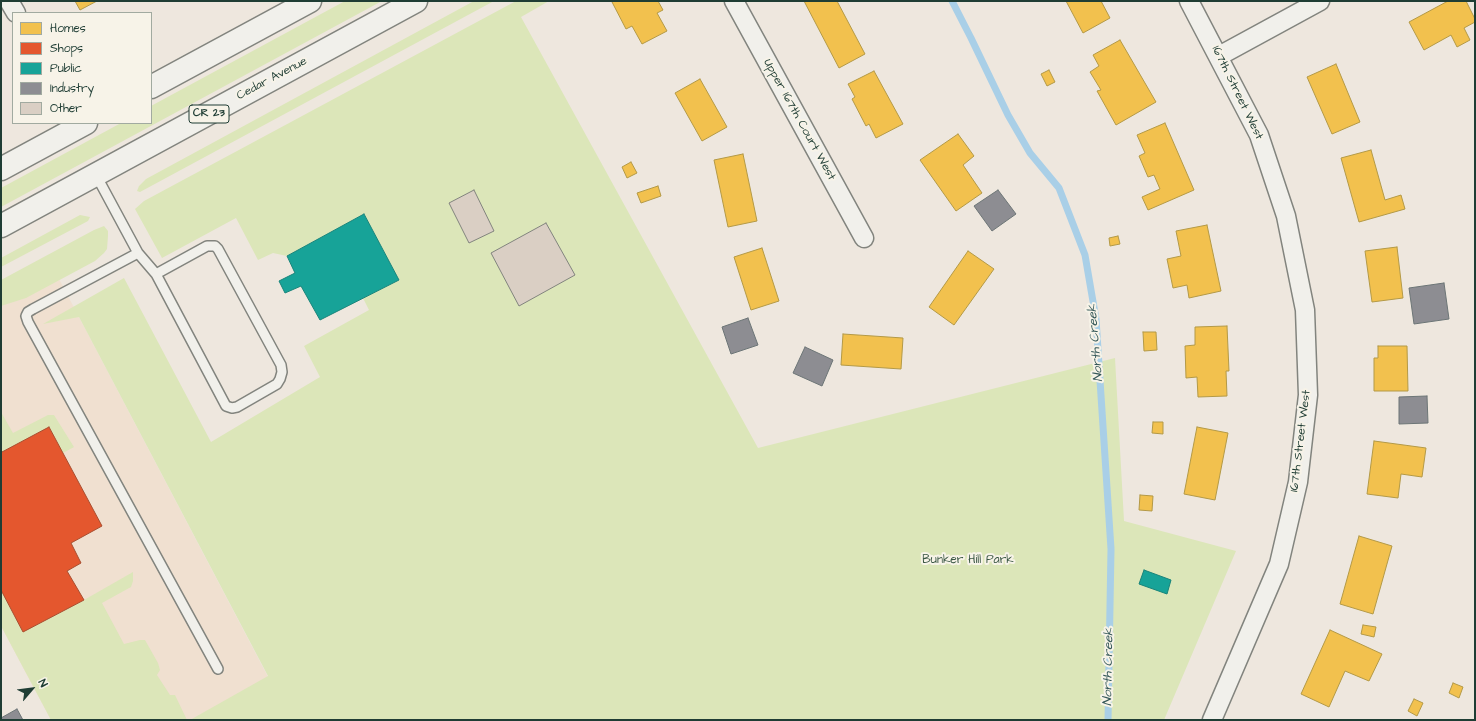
<!DOCTYPE html>
<style>
body{margin:0}
#map{position:relative;width:1476px;height:721px;overflow:hidden;background:#eee7de;font-family:"Architects Daughter",sans-serif}
canvas{display:block}
.frame{position:absolute;inset:0;border:2px solid #1f3d34;pointer-events:none}
.legend{position:absolute;left:12px;top:12px;width:140px;height:112px;box-sizing:border-box;background:#f7f3e8;border:1px solid #a1aaa0;margin:0;padding:5px 7px;list-style:none;font-size:12px;color:#1f3d34}
.legend li{display:flex;align-items:center;gap:8px;height:20px}
.legend b{width:20px;border:1px solid #a1aaa0}
.north{position:absolute;left:12px;top:669px;width:40px;height:40px;-webkit-text-stroke:3px #f7f3e8;paint-order:stroke;rotate:62deg;font-size:11px;font-weight:700;line-height:16px;text-align:center;color:#1f3d34}
.north::after{content:'';display:block;margin:auto;width:14px;height:18px;background:#1f3d34;clip-path:polygon(50% 0,100% 100%,50% 72%,0 100%)}
</style>
<div id="map">
<canvas width="1476" height="721"></canvas>
<div class="frame"></div>
<ul class="legend">
<li><b style="height:11px;background:#f2c14e"></b>Homes</li>
<li><b style="height:11px;background:#e4572e"></b>Shops</li>
<li><b style="height:11px;background:#17a398"></b>Public</li>
<li><b style="height:11px;background:#8d8d92"></b>Industry</li>
<li><b style="height:11px;background:#dacfc4"></b>Other</li>
</ul>
<div class="north">N</div>
</div>
<script>
const ctx = document.querySelector('canvas').getContext('2d');
ctx.lineJoin = 'round';
function fillPath(path, color) { ctx.fillStyle = color; ctx.fill(path, 'evenodd'); }
const shape = rows => new Path2D(rows.map(r => 'M' + r).join(''));
function strokePath(path, color, width, dash) { ctx.strokeStyle = color; ctx.lineWidth = width; ctx.lineCap = dash ? 'butt' : 'round'; ctx.setLineDash(dash || []); ctx.stroke(path); }
function write(font, color, halo, rows, align = 'center') {
  ctx.font = font + ' "Architects Daughter",sans-serif'; ctx.lineWidth = 4; ctx.setLineDash([]); ctx.textBaseline = 'middle'; ctx.strokeStyle = halo; ctx.fillStyle = color; for (const [text, x, y, turn = 0] of rows) {
    ctx.save(); ctx.translate(x, y); ctx.rotate((+turn || 0) * Math.PI / 180); ctx.textAlign = isNaN(turn) ? turn : align; if (halo) ctx.strokeText(text, 0, 0); ctx.fillText(text, 0, 0); ctx.restore();
  }
}
const built = shape([
 [49,260,268,677,262,720,51,720,1,626,1,287]
]);
const green = shape([
 [345,1,382,1,1,207,1,188,121,123,151,123,151,106],
 [474,1,494,1,140,192,137,191,139,186,146,179],
 [516,1,549,1,521,17,758,448,1115,358,1124,521,1236,551,1164,720,190,720,268,676,79,317,43,324,124,278,211,442,320,377,304,346,369,310,363,298,399,280,364,214,287,256,273,253,258,260,236,218,162,258,135,209,144,201],
 [80,215,90,217,88,221,1,267,1,258],
 [104,226,108,231,108,236,107,249,104,253,95,261,26,298,1,306,1,280,94,230],
 [1,412,13,433,48,415,54,415,74,447,63,453,49,427,2,452,1,450],
 [133,572,133,581,131,587,102,603,124,644,140,640,145,640,158,663,160,670,157,675,170,695,175,695,187,720,51,720,1,626,1,590,23,631,84,600]
]);
const homes = shape([
 [75,1,97,1,80,10,75,1],
 [614,1,658,1,663,10,657,13,667,31,642,44,632,26,626,29,612,2,614,1],
 [804,1,837,1,865,54,839,68,804,1],
 [1066,1,1101,1,1110,18,1083,33,1066,1],
 [1448,1,1466,1,1475,19,1475,22,1464,28,1470,40,1457,47,1451,35,1424,50,1409,22,1448,1],
 [1120,40,1156,102,1116,125,1097,91,1101,90,1090,72,1099,66,1093,55,1120,40],
 [1336,64,1360,122,1332,134,1307,77,1336,64],
 [1049,70,1055,82,1047,86,1041,74,1049,70],
 [874,71,903,124,876,138,869,124,866,126,852,99,855,97,848,84,874,71],
 [700,79,727,127,702,141,675,93,700,79],
 [1165,123,1194,190,1148,210,1142,197,1160,189,1154,175,1148,177,1139,156,1145,153,1137,135,1165,123],
 [958,134,974,156,963,165,982,193,956,211,920,160,958,134],
 [1371,150,1385,200,1401,195,1405,209,1359,222,1341,158,1371,150],
 [743,154,757,221,728,227,714,160,743,154],
 [631,162,637,173,627,178,622,167,631,162],
 [658,186,661,196,641,203,637,193,658,186],
 [1207,225,1221,291,1189,298,1187,285,1173,288,1167,259,1181,256,1176,231,1207,225],
 [1118,236,1120,244,1110,246,1109,238,1118,236],
 [1397,247,1403,298,1372,302,1365,251,1397,247],
 [762,248,779,301,751,310,734,257,762,248],
 [968,251,994,269,954,325,929,307,968,251],
 [1227,326,1229,371,1226,371,1227,396,1198,397,1197,377,1186,378,1185,346,1195,345,1195,327,1227,326],
 [1143,332,1156,332,1157,350,1144,351,1143,332],
 [843,334,903,338,901,369,841,365,843,334],
 [1378,346,1407,346,1408,391,1374,391,1374,358,1378,358,1378,346],
 [1153,422,1163,422,1163,434,1152,433,1153,422],
 [1197,427,1228,433,1215,500,1184,494,1197,427],
 [1374,441,1426,448,1422,477,1401,474,1398,498,1367,494,1374,441],
 [1140,495,1153,496,1152,511,1139,510,1140,495],
 [1359,536,1392,546,1373,614,1340,604,1359,536],
 [1363,625,1376,627,1374,637,1361,634,1363,625],
 [1330,630,1382,654,1369,681,1345,671,1329,707,1301,694,1330,630],
 [1453,683,1463,687,1459,698,1449,693,1453,683],
 [1414,699,1423,703,1417,716,1408,711,1414,699]
]);
const shops = shape([
 [49,427,102,526,71,543,81,563,67,571,84,600,23,632,1,590,1,450,2,452,49,427]
]);
const public = shape([
 [364,214,399,280,320,320,301,286,285,293,279,281,295,273,287,256,364,214],
 [1144,570,1171,580,1167,594,1139,584,1144,570]
]);
const industry = shape([
 [998,190,1016,214,992,231,974,206,998,190],
 [1444,283,1449,319,1414,324,1409,288,1444,283],
 [748,318,758,345,731,354,722,327,748,318],
 [805,347,833,360,822,386,793,373,805,347],
 [1427,396,1428,423,1399,424,1399,397,1427,396],
 [17,709,23,720,1,720,1,718,17,709]
]);
const stream = shape([
 [952,1,971,38,1008,115,1030,153,1059,188,1085,255,1096,319,1111,549,1108,720]
]);
const building = shape([
 [474,190,494,231,469,243,449,203,474,190],
 [546,223,575,275,519,306,491,253,546,223]
]);
const lane = shape([
 [96,175,138,253,156,274,226,406,232,408,237,407,277,384,280,379,282,372,281,365,218,249,215,246,207,246,156,274],
 [138,253,33,309,28,312,26,316,28,322,218,669]
]);
const street = shape([
 [9,1,16,13],
 [734,1,864,238],
 [1189,1,1259,135,1286,216,1305,310,1308,395,1298,482,1279,564,1212,720],
 [1219,56,1320,1]
]);
const primary = shape([
 [151,87,310,1],
 [1,169,86,123],
 [1,226,416,1]
]);
const shields = [
 [209,114,40]
];
const shieldNames = [
 ["CR 23",209,114]
];
const streetNames = [
 ["Cedar Avenue",272,79,-28],
 ["167th Street West",1237,93,64],
 ["Upper 167th Court West",799,120,61],
 ["167th Street West",1301,441,-83]
];
const parkNames = [
 ["Bunker Hill Park",968,560]
];
const waterNames = [
 ["North Creek",1096,343,-95],
 ["North Creek",1109,667,-89]
];
fillPath(built, '#f0e0d0');
fillPath(green, '#dce6b9');
fillPath(homes, '#f2c14e');
strokePath(homes, '#b39946', 1);
fillPath(shops, '#e4572e');
strokePath(shops, '#a94f30', 1);
fillPath(public, '#17a398');
strokePath(public, '#19847a', 1);
fillPath(industry, '#8d8d92');
strokePath(industry, '#6c7576', 1);
strokePath(stream, '#a9cfe7', 7);
fillPath(building, '#dacfc4');
strokePath(building, '#82847e', 1);
strokePath(lane, '#82847e', 12);
strokePath(street, '#82847e', 21);
strokePath(primary, '#82847e', 25);
strokePath(lane, '#f1f0eb', 9);
strokePath(street, '#f1f0eb', 18);
strokePath(primary, '#f1f0eb', 22);
for (const [x, y, w] of shields) { const box = new Path2D(); box.roundRect(x - w / 2, y - 9, w, 18, 3); ctx.fillStyle = '#f7f3e8'; ctx.fill(box); strokePath(box, '#1f3d34', 1); }
write('bold 11px', '#1f3d34', null, shieldNames);
write('12px', '#1f3d34', '#f7f3e8', streetNames);
write('12px', '#395643', '#f7f3e8', parkNames);
write('italic 13px', '#355859', '#f7f3e8', waterNames);
</script>
